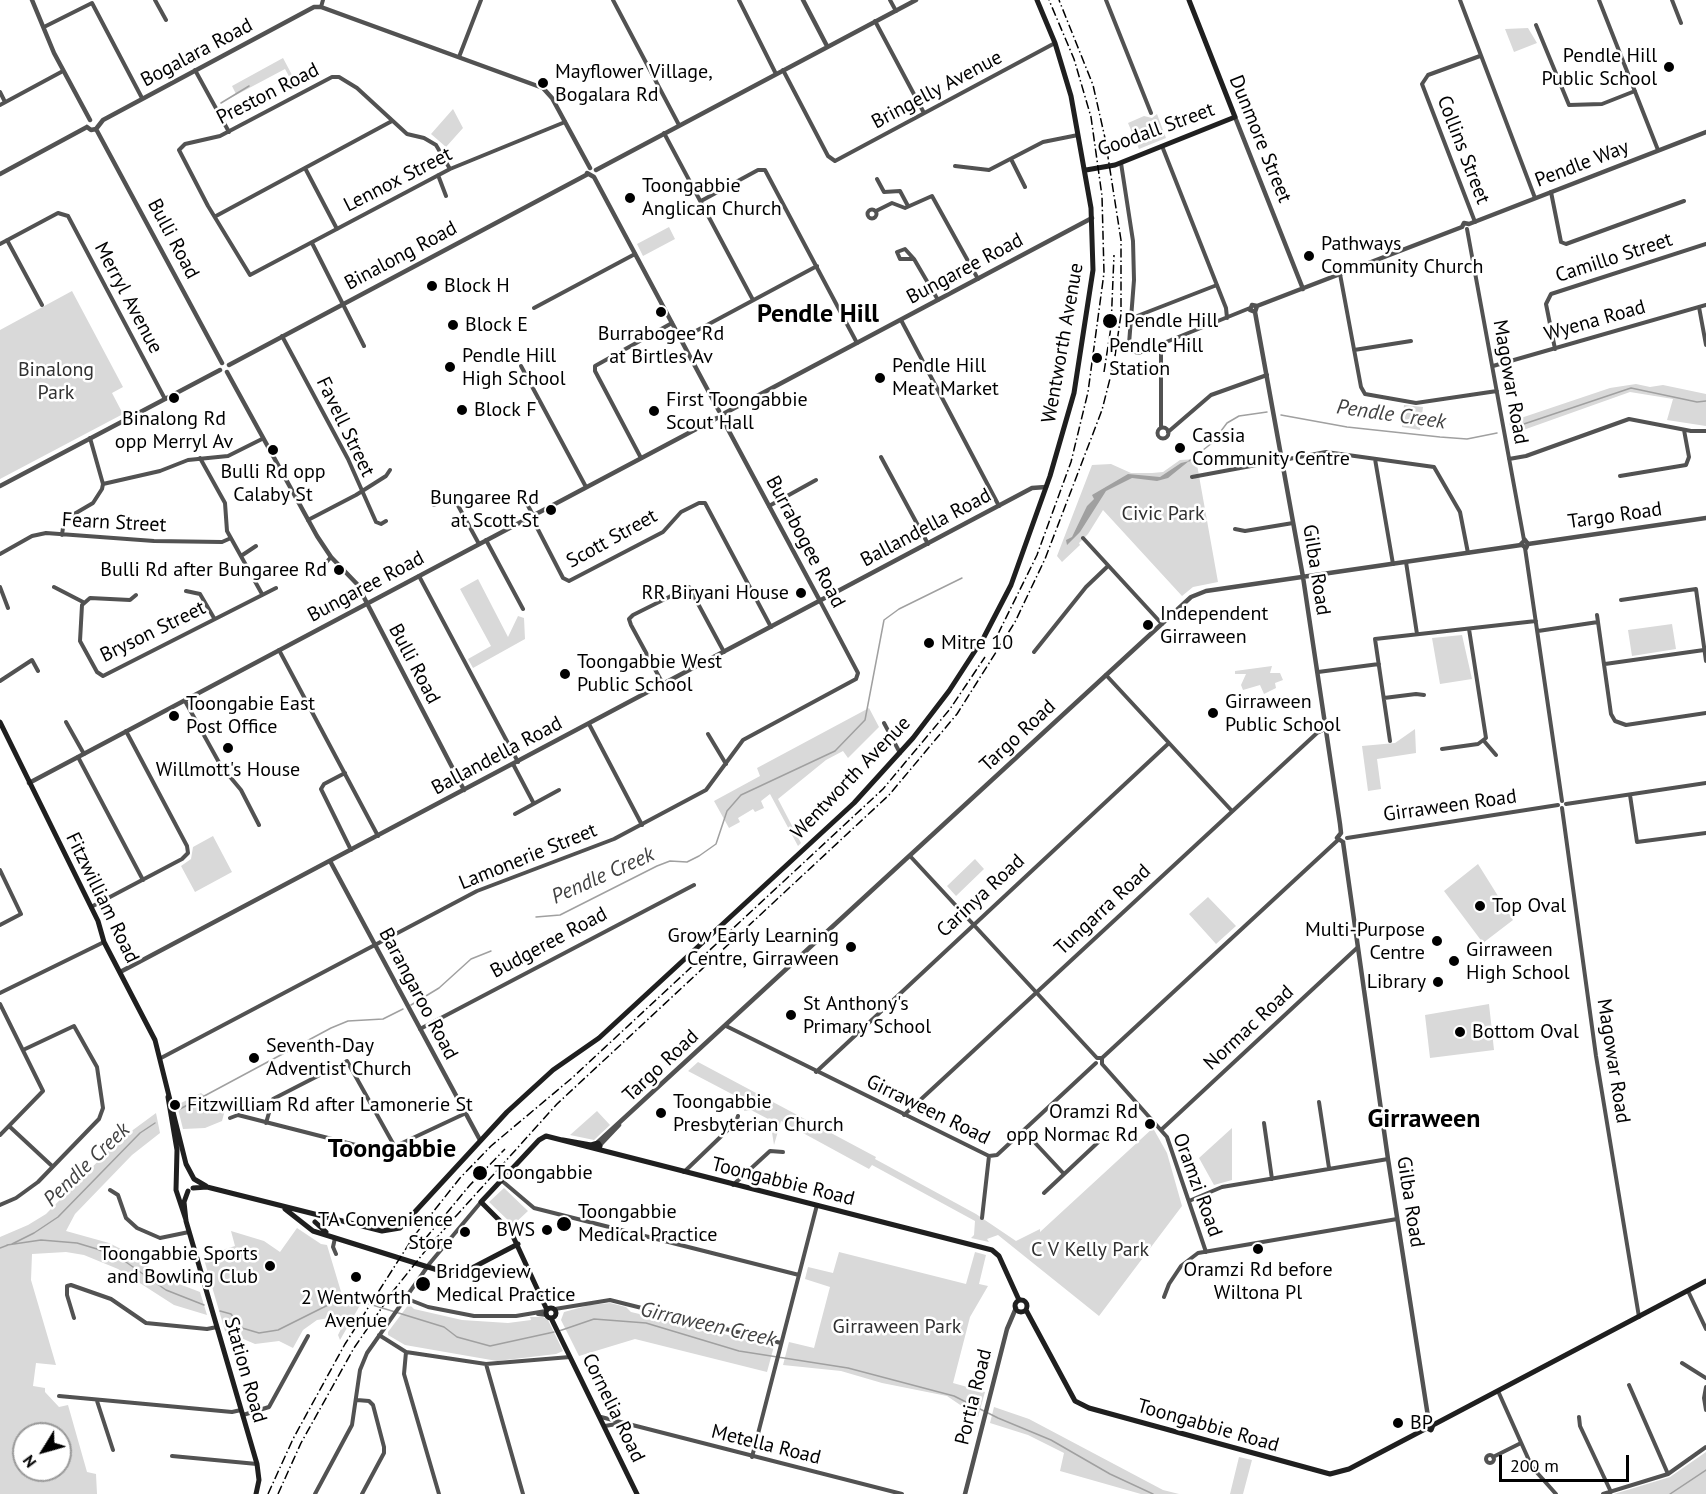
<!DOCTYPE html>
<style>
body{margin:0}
#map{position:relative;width:1706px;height:1494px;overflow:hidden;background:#fff;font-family:"PT Sans",sans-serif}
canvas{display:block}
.north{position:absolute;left:12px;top:1422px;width:60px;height:60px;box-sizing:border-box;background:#fff;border:2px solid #999;border-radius:50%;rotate:233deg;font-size:16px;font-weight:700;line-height:24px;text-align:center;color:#000}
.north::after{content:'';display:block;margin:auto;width:21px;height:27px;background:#000;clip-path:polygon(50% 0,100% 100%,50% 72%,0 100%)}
.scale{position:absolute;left:1499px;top:1455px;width:130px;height:27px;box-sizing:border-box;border:3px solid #000;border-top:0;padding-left:8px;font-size:18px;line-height:21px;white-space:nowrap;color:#000;-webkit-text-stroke:4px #fff;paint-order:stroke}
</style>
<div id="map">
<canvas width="1706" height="1494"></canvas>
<div class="north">N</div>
<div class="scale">200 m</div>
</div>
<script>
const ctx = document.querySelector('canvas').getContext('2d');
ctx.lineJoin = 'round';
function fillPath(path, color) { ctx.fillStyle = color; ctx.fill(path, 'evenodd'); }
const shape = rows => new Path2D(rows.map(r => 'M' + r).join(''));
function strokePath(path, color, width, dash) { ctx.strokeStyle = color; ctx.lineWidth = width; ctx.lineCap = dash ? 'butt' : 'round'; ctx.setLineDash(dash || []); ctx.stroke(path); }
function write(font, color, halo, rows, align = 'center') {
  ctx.font = font + ' "PT Sans",sans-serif'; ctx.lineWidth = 5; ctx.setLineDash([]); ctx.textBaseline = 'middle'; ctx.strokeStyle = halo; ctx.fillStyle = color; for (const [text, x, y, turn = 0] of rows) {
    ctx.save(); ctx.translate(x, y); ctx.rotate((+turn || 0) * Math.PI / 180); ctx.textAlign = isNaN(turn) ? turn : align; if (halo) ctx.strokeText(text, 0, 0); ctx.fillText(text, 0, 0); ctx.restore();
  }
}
const green = shape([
 [1528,28,1537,43,1514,52,1505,29],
 [283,58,299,88,296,89,285,69,221,103,236,94,232,86],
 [453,109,463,128,446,147,431,134],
 [1157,114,1166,138,1139,149,1128,123,1144,116,1152,118],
 [669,227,675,239,643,256,637,244],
 [72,291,123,387,112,393,123,414,0,479,0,330],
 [1636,384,1650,387,1663,385,1706,394,1706,426,1667,420,1673,399,1630,392,1512,434,1509,422,1610,388],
 [1404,405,1423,407,1420,430,1402,427],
 [1196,459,1218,582,1193,587,1182,596,1103,510,1088,534,1079,543,1080,545,1062,562,1057,556,1092,465,1111,464,1131,473,1152,473,1163,472,1180,460],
 [478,579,508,637,518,616,524,618,525,639,473,668,468,659,491,646,460,589],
 [1672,624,1676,649,1632,656,1628,630],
 [1462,635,1472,679,1440,684,1432,638],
 [1272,666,1270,673,1280,673,1283,680,1275,683,1276,688,1264,694,1260,685,1243,690,1241,685,1246,674,1235,674,1235,671],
 [869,708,879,727,848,758,843,751,826,760,778,799,801,843,798,846,770,794,761,801,764,808,755,812,753,809,738,818,740,822,729,828,714,801,760,776,757,768],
 [1415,729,1416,753,1377,759,1381,789,1368,791,1362,746,1395,743],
 [213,836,232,872,195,892,181,866,191,859,193,847],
 [975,859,984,869,956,896,947,886],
 [1478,864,1513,920,1483,943,1444,891],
 [1208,897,1236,926,1216,944,1189,914],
 [1489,1004,1494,1050,1430,1058,1425,1015],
 [698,1062,876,1157,875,1159,976,1214,1016,1241,1040,1229,1040,1232,1153,1128,1167,1153,1182,1206,1099,1316,998,1235,987,1239,989,1242,971,1238,974,1235,975,1221,872,1165,869,1169,781,1121,774,1145,770,1120,751,1110,744,1111,747,1102,688,1071],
 [201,1093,225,1110,222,1121,205,1128,183,1129,177,1105],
 [597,1111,610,1125,594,1140,570,1135],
 [156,1113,160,1133,132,1155,75,1214,66,1231,109,1243,129,1253,166,1279,200,1292,207,1315,174,1305,118,1269,84,1255,66,1252,32,1254,31,1280,56,1365,36,1363,33,1386,45,1388,45,1392,59,1407,68,1405,87,1472,96,1474,97,1494,0,1494,0,1237,28,1225,46,1214,118,1141],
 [24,1434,60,1434,60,1470,24,1470],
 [1232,1128,1232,1180,1214,1185,1199,1158],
 [504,1188,528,1211,513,1225,489,1202],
 [297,1228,321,1244,327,1245,342,1295,367,1293,340,1340,338,1335,343,1325,341,1316,317,1320,303,1330,293,1348,279,1341,255,1344,225,1331,203,1256,235,1246,231,1231,264,1241,280,1252],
 [839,1252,966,1284,975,1252,986,1255,979,1284,988,1286,970,1317,953,1383,985,1392,978,1417,947,1396,882,1383,841,1371,783,1365,789,1342,814,1348,830,1287,805,1279,808,1267,833,1273],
 [610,1303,626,1307,631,1312,774,1346,767,1372,635,1339,579,1356,561,1320,564,1312,590,1305],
 [409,1304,414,1309,462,1320,508,1323,531,1320,530,1317,543,1317,548,1320,563,1351,556,1354,497,1361,405,1345,388,1335,388,1332],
 [994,1407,1029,1419,1163,1490,1179,1494,1141,1494,1060,1471,1064,1453,1028,1435,990,1423],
 [1706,1452,1706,1494,1614,1494,1670,1477],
 [1239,1457,1252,1460,1243,1494,1230,1494]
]);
const water = shape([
 [1189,461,1168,478,1157,481,1132,478,1106,491,1080,532,1067,545,1066,540,1072,537,1087,506,1094,499,1092,495,1128,474,1160,477,1181,463]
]);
const stream = shape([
 [221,103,249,86],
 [1281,415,1347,427,1440,437,1467,439,1497,433],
 [1512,428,1631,388,1697,402,1706,401],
 [1189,461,1212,443,1227,423,1239,416,1267,412],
 [536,917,560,915,657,866,670,861,687,862,699,856,716,844,727,811,741,795,835,751,865,720,884,620,899,609,962,578],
 [411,1005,439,988,471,959,491,951],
 [180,1109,331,1028,348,1021,383,1019,403,1009],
 [12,1244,34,1233,58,1217,140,1133,155,1123],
 [7,1245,41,1240,77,1243,97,1249,123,1260,166,1290,204,1305],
 [0,1248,8,1245],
 [220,1311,231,1314,242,1328,259,1333,278,1330,332,1303,353,1299,444,1327,457,1337,490,1346,554,1332],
 [559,1331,594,1319,646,1323,739,1351,848,1368,954,1396,998,1418,1051,1440,1110,1474,1153,1494],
 [1670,1494,1706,1470]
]);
const minor = shape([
 [155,0,166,20],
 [613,0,679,125],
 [739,0,776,74],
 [890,0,896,11],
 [1106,0,1151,113],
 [1460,0,1535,198],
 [1599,0,1658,150],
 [1672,0,1681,23],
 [321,7,323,0],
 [875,21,924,113],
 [1536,25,1569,105,1602,104,1635,91],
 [44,27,92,3,142,98],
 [459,57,481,0],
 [195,70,229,132],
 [783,70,828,156,835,161,1055,43],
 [0,92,5,102],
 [0,105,63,71],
 [664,133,753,300],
 [1162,146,1226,308,1227,318],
 [1011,159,1025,187],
 [1121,163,1133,241,1134,280,1129,344,1131,351,1139,353,1250,308],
 [955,166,989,170,1043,142,1078,135],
 [305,168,337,229],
 [450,169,436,145,424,138,407,134,357,88,339,77,332,77,220,136,185,144,179,150,208,206,250,275,450,169,565,122],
 [438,175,446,196],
 [877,179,884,192,900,191,908,206],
 [1551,192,1561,242,1566,244,1684,201],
 [701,201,758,170,765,170,857,343],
 '867.5 214a4.5 4.5 0 1 1 9 0a4.5 4.5 0 1 1-9 0Z',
 [876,211,892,203,905,208,932,196,978,279],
 [216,216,392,121],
 [1475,222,1422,84,1428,75,1480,56],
 [1467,229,1524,540],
 [7,240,42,305],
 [312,243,364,346],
 [0,244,58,213,68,216,165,399],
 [914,259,905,249,897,252,900,259,914,259,938,300],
 [1340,274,1361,387,1365,394,1416,403,1497,391],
 [1699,307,1706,345],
 [534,308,635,254],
 [1132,318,1217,285],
 [901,320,999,506],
 [282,336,348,459,376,522,381,524,386,521],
 [681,339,817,266],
 [1555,349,1546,304,1551,294,1706,244],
 [1354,350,1411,341],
 [521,366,586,487],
 [1493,366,1706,305],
 '1157.5 433a5.5 5.5 0 1 1 11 0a5.5 5.5 0 1 1-11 0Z',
 [1161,428,1161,344],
 [1168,432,1211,395,1267,375],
 [881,457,928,544],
 [200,458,225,503,227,531,262,594],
 [641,458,595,371,595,366,672,323],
 [1375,459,1393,564],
 [1509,459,1526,456,1629,419,1691,431,1706,431],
 [1620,476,1686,465,1689,457,1684,430],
 [1192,477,1326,452,1434,467,1460,512,1468,553],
 [103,484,160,471,188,460,228,456,262,439],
 [521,493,533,515],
 [434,505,448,498,455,500,479,544],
 [769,506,816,480],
 [531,516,563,578,569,581,663,532,681,512,699,503,705,503,771,627],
 [308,520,356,495,386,476,390,470],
 [1235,529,1245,531,1293,523],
 [62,535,64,520,93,503,102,489,103,484,90,438],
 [1083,538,1162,624],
 [486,540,523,609],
 [1525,548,1562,801],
 [0,554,32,536,46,533,154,541,222,542,231,538],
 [241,556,256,546],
 [1406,562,1417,634],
 [323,566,331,557],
 [419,576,518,762],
 [0,587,8,608],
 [54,587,83,602],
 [186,591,200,594,214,618],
 [136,595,130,600,90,598,82,605,80,641,97,672,103,676,276,588],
 [1621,600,1696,589,1706,661],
 [1597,615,1611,714,1615,721,1626,725,1706,713],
 [1538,631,1598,622],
 [279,650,378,836],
 [1034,652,1086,587,1108,566],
 [1605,664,1704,650],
 [1318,672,1379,664],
 [1106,675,1232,811],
 [0,681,32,660,38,671],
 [663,684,631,625,629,619,633,615,689,587,724,652],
 [1384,698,1416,694,1424,695],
 [185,701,221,766,241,790,259,825],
 [66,722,84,754],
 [884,723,900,753],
 [589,724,642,825],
 [708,734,726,764],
 [1390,741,1375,639,1536,621],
 [1484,741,1496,755],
 [1442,749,1478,744,1486,738,1469,629],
 [78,757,143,880],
 [513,764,533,802],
 [345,773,324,784,321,789,351,850],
 [1630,795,1637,842,1706,833],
 [1566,804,1706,783],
 [1562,808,1596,1056,1639,1317],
 [515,814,559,790],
 [1347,838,1558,805],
 [910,856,1097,1058,1102,1058,1102,1064,1167,1137,1206,1252],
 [0,870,21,914,0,925],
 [91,907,182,859,188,853,187,846,126,731],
 [0,993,104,942],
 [0,1004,43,1091,0,1135],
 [726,1026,989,1156,997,1155,1096,1063],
 [420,1029,694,885],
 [161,1058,477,891,614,839,706,790,743,740,856,679,858,673,820,601],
 [1102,1058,1338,840],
 [816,1072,1169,743],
 [1319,1102,1329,1168],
 [904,1115,1317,733,1325,729],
 [230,1118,238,1115,383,1152,464,1114],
 [266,1123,273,1099,347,1061,395,1147],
 [1264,1123,1272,1179],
 [9,1126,52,1166],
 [1161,1130,1357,948],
 [1024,1131,1064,1174],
 [684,1172,736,1122,738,1116],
 [501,1180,534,1208,799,1275],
 [733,1185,770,1151,783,1152],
 [110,1190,118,1195,126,1218,137,1228,160,1238,189,1232],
 [1044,1193,1109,1132],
 [1189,1201,1222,1187,1388,1159],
 [0,1205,16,1198,38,1182,99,1119,103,1108,97,1067,74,1026,23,1050],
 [982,1218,989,1156],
 [335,1238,333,1247,336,1254],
 [1688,1291,1706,1329],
 [1164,1297,1169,1284,1181,1266,1198,1253,1397,1219],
 [405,1298,428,1307,474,1316,516,1316,546,1311],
 [555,1309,610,1300,781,1343],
 [538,1314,547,1315],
 [74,1318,67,1295,67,1286,71,1285,111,1299,146,1323,207,1329,217,1327],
 [379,1335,406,1352,486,1364,570,1357],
 [406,1352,404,1374,439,1494],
 [1682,1363,1706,1378],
 [486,1364,523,1494],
 [1629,1385,1668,1474],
 [1706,1387,1704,1398,1706,1410],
 [1498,1391,1532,1467,1556,1494],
 [59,1396,232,1412,241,1410],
 [357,1400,369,1401,373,1405,384,1447,384,1453,362,1494],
 [97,1401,113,1450],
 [243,1415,269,1407,308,1336],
 [601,1417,902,1494],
 [1579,1417,1580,1426,1611,1492],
 [605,1426,622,1423],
 '1486 1459a4 4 0 1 1 8 0a4 4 0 1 1-8 0Z',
 [172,1456,257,1464],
 [752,1457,817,1205],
 [1493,1457,1521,1443],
 [315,1494,352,1425,360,1370,367,1353,430,1263,481,1202],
 [1603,1494,1668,1474,1706,1447]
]);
const tertiary = shape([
 [32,0,54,53,90,120],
 [803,0,827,46],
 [1235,117,1303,289],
 [87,127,91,130,96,129,103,120,314,7,321,7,543,88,552,98,590,168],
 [96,129,222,363],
 [596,170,916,0],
 [587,173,594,177,719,411],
 [0,174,87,127],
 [1257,306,1255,312,1303,577,1340,824,1341,833,1337,838,1343,842],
 [1255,312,1250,310,1252,305,1257,306,1462,227,1464,223,1469,224,1706,132],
 [229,365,588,174],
 [227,372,317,536,331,557,357,584,464,790],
 [725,413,1092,218],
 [723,420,820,601],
 [0,486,220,370],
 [1528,544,1525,540,1521,544,1526,548,1528,544,1706,518],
 [29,783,717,418],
 [1343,842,1388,1159,1429,1423],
 [330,861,480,1140],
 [122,971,1032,488,1046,487],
 [597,1143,1191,597,1206,591,1521,545],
 [600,1145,619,1125],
 [965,1494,1007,1329,1016,1308]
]);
const secondary = shape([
 [1086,170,1115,165,1235,117,1189,0],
 [0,722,98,921,104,942,155,1040,186,1164,194,1179,206,1186],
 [168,1097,177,1150,176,1190,186,1220],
 [563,1140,591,1145,598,1143,600,1146,598,1149],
 [193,1188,207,1187,382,1231,400,1228,507,1112,553,1070,599,1038,854,803,913,738,949,691,984,637,1011,585,1050,476,1074,393,1093,270,1091,208,1071,96,1055,43,1037,0],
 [188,1191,184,1202,186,1221,257,1464,259,1480,256,1494],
 [285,1209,313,1231,444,1272,472,1268,518,1244],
 [315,1222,326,1232],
 '1015 1306a6 6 0 1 1 12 0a6 6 0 1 1-12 0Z',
 '546 1313a5 5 0 1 1 10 0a5 5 0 1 1-10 0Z',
 [547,1310,511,1232,481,1202,539,1140,546,1136,992,1250,999,1256,1019,1300],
 [1026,1310,1075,1401,1089,1408,1330,1474,1349,1469,1427,1428,1431,1430,1433,1425,1428,1423,1427,1428],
 [551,1318,637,1494],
 [1433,1425,1706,1281]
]);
const rail = shape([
 [1104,372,1111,327,1114,255],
 [998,634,1037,555,1071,462,1088,392,1104,273,1102,196,1091,117,1074,59,1049,0],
 [425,1239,470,1185,505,1149],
 [268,1494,293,1439,345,1344,414,1236,460,1178,491,1146,572,1078,883,789,950,709,985,657],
 [278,1494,301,1443,354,1348,394,1290,430,1245,557,1104,889,795,957,714,1015,622,1045,559,1102,410,1114,363,1121,314,1121,240,1105,138,1093,85,1059,0]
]);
const markers = [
 [1669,67,6,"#000"],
 [543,83,6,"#000"],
 [630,198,6,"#000"],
 [1309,256,6,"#000"],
 [432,286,6,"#000"],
 [661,312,6,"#000"],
 [1110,321,8,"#000"],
 [453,325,6,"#000"],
 [1097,358,6,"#000"],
 [450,367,6,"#000"],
 [880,378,6,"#000"],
 [174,398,6,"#000"],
 [462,410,6,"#000"],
 [654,411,6,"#000"],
 [1180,448,6,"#000"],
 [273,450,6,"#000"],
 [551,510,6,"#000"],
 [339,570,6,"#000"],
 [801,593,6,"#000"],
 [1148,625,6,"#000"],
 [929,643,6,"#000"],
 [565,674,6,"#000"],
 [1213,713,6,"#000"],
 [174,716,6,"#000"],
 [228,748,6,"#000"],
 [1480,906,6,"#000"],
 [1437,941,6,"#000"],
 [851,947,6,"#000"],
 [1454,961,6,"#000"],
 [1438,982,6,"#000"],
 [791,1015,6,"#000"],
 [1460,1032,6,"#000"],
 [254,1058,6,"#000"],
 [175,1105,6,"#000"],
 [661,1113,6,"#000"],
 [1150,1124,6,"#000"],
 [480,1173,8,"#000"],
 [564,1224,8,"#000"],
 [547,1230,6,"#000"],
 [465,1232,6,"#000"],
 [1258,1249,6,"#000"],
 [270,1266,6,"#000"],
 [356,1277,6,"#000"],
 [423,1284,8,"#000"],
 [1398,1423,6,"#000"]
];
const streetNames = [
 ["Bogalara Road",197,53,-28],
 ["Bringelly Avenue",937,90,-28],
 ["Preston Road",268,94,-27],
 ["Goodall Street",1156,130,-20],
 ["Dunmore Street",1260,139,68],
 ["Collins Street",1463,150,69],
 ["Pendle Way",1582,164,-21],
 ["Lennox Street",398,180,-27],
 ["Bulli Road",173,239,62],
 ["Binalong Road",401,256,-28],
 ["Camillo Street",1614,258,-18],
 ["Bungaree Road",965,269,-28],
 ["Merryl Avenue",128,298,62],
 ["Wyena Road",1595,321,-16],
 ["Wentworth Avenue",1063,343,-80],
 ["Magowar Road",1510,382,80],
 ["Favell Street",345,427,64],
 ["Targo Road",1615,516,-8],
 ["Fearn Street",114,523,3],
 ["Ballandella Road",926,528,-28],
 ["Scott Street",612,539,-29],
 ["Burrabogee Road",805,542,62],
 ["Gilba Road",1316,570,81],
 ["Bungaree Road",366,587,-28],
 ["Bryson Street",153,632,-26],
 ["Bulli Road",414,664,62],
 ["Targo Road",1018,736,-43],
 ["Ballandella Road",497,756,-28],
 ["Wentworth Avenue",851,778,-46],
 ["Girraween Road",1450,806,-8],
 ["Lamonerie Street",528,857,-22],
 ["Carinya Road",981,896,-43],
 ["Fitzwilliam Road",102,898,64],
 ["Tungarra Road",1103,910,-43],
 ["Budgeree Road",549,943,-28],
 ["Barangaroo Road",418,994,62],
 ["Normac Road",1249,1028,-43],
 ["Magowar Road",1613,1061,81],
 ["Targo Road",661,1066,-43],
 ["Girraween Road",928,1110,26],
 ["Toongabbie Road",783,1182,14],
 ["Oramzi Road",1197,1185,70],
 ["Gilba Road",1410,1202,81],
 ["Station Road",245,1370,74],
 ["Portia Road",974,1397,-76],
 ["Cornelia Road",613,1408,64],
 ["Toongabbie Road",1208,1426,16],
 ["Metella Road",766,1445,14]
];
const poiNames = [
 ["Pendle Hill",1657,56,"right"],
 ["Public School",1657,79,"right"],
 ["Mayflower Village,",555,72],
 ["Bogalara Rd",555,95],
 ["Toongabbie",642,186],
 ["Anglican Church",642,209],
 ["Pathways",1321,244],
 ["Community Church",1321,267],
 ["Block H",444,286],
 ["Pendle Hill",1124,321],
 ["Block E",465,325],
 ["Burrabogee Rd",661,334,"center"],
 ["at Birtles Av",661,357,"center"],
 ["Pendle Hill",1109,346],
 ["Station",1109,369],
 ["Pendle Hill",462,356],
 ["High School",462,379],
 ["Pendle Hill",892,366],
 ["Meat Market",892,389],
 ["First Toongabbie",666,400],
 ["Scout Hall",666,423],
 ["Block F",474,410],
 ["Binalong Rd",174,419,"center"],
 ["opp Merryl Av",174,442,"center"],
 ["Cassia",1192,436],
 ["Community Centre",1192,459],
 ["Bulli Rd opp",273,472,"center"],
 ["Calaby St",273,495,"center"],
 ["Bungaree Rd",539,498,"right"],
 ["at Scott St",539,521,"right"],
 ["Bulli Rd after Bungaree Rd",327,570,"right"],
 ["RR Biryani House",789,593,"right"],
 ["Independent",1160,614],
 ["Girraween",1160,637],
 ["Mitre 10",941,643],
 ["Toongabbie West",577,662],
 ["Public School",577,685],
 ["Girraween",1225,702],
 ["Public School",1225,725],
 ["Toongabie East",186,704],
 ["Post Office",186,727],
 ["Willmott's House",228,770,"center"],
 ["Top Oval",1492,906],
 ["Multi-Purpose",1425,930,"right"],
 ["Centre",1425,953,"right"],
 ["Grow Early Learning",839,936,"right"],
 ["Centre, Girraween",839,959,"right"],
 ["Girraween",1466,950],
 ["High School",1466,973],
 ["Library",1426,982,"right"],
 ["St Anthony's",803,1004],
 ["Primary School",803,1027],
 ["Bottom Oval",1472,1032],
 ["Seventh-Day",266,1046],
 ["Adventist Church",266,1069],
 ["Toongabbie",673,1102],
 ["Presbyterian Church",673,1125],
 ["Fitzwilliam Rd after Lamonerie St",187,1105],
 ["Oramzi Rd",1138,1112,"right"],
 ["opp Normac Rd",1138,1135,"right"],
 ["Toongabbie",494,1173],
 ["Toongabbie",578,1212],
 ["Medical Practice",578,1235],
 ["TA Convenience",453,1220,"right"],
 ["Store",453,1243,"right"],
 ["BWS",535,1230,"right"],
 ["Toongabbie Sports",258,1254,"right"],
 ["and Bowling Club",258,1277,"right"],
 ["Oramzi Rd before",1258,1270,"center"],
 ["Wiltona Pl",1258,1293,"center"],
 ["Bridgeview",436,1272],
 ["Medical Practice",436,1295],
 ["2 Wentworth",356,1298,"center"],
 ["Avenue",356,1321,"center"],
 ["BP",1410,1423]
];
const parkNames = [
 ["Binalong",56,370],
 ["Park",56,393],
 ["Civic Park",1163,514],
 ["C V Kelly Park",1090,1250],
 ["Girraween Park",897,1327]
];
const waterNames = [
 ["Pendle Creek",1391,415,8],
 ["Pendle Creek",603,876,-24],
 ["Pendle Creek",87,1165,-44],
 ["Girraween Creek",708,1325,13]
];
const districtNames = [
 ["Pendle Hill",818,315],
 ["Girraween",1424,1120],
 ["Toongabbie",392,1150]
];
fillPath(green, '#d9d9d9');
fillPath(water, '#a0a0a0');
strokePath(stream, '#a0a0a0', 1.5);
strokePath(minor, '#525252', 4);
strokePath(tertiary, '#525252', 4.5);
strokePath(secondary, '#1f1f1f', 5);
strokePath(rail, '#000', 1.5, [9, 3, 1.5, 3]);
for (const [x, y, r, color] of markers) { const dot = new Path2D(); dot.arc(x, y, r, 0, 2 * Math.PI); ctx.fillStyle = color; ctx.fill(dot); strokePath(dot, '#fff', 2); }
write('20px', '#000', '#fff', streetNames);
write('20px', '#000', '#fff', poiNames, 'left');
write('20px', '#303030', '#fff', parkNames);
write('italic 21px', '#414141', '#fff', waterNames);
write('bold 26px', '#000', '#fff', districtNames);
</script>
